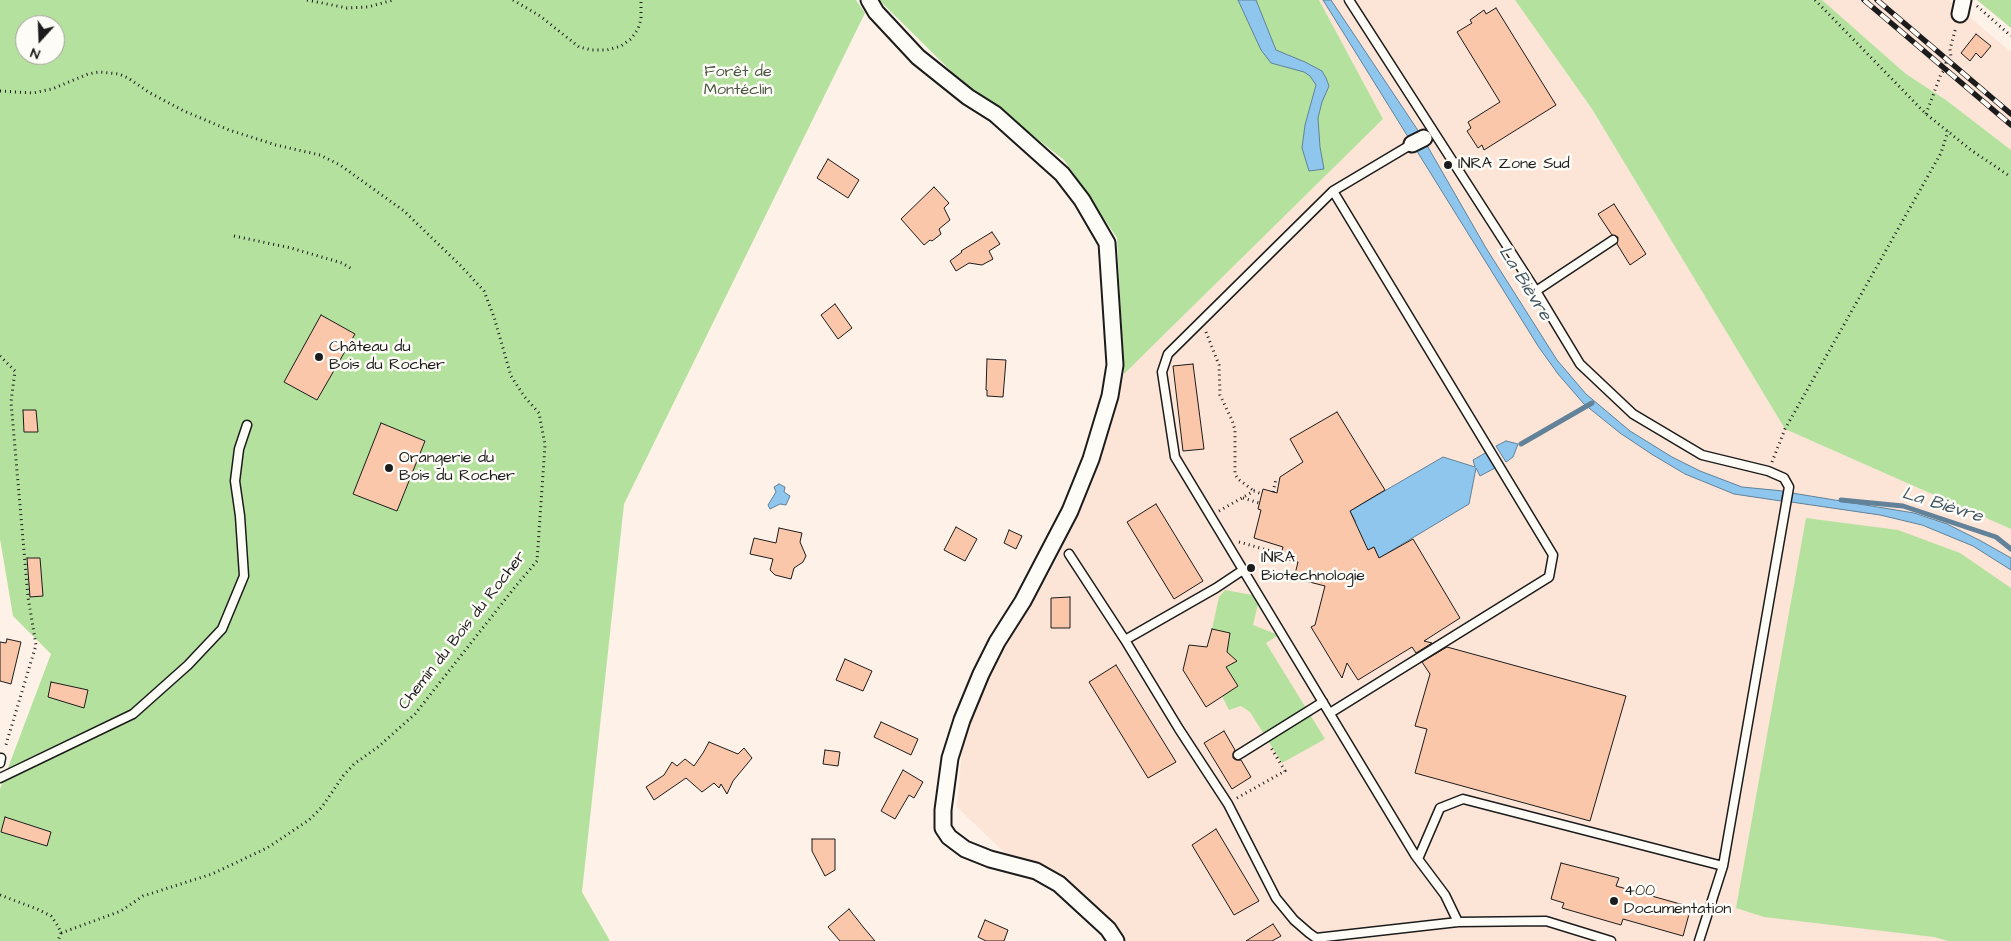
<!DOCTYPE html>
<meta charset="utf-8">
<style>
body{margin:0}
#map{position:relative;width:2011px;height:941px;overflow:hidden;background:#fdf1e8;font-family:"Architects Daughter",sans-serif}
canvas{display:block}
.north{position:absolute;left:15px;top:15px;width:50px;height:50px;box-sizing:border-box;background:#fdfcf7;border:1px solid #a3a29f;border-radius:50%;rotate:200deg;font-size:14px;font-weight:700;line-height:20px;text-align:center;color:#1c1c1c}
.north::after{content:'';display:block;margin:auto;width:18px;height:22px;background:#1c1c1c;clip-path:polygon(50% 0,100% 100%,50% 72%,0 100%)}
</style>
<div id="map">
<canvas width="2011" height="941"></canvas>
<div class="north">N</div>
</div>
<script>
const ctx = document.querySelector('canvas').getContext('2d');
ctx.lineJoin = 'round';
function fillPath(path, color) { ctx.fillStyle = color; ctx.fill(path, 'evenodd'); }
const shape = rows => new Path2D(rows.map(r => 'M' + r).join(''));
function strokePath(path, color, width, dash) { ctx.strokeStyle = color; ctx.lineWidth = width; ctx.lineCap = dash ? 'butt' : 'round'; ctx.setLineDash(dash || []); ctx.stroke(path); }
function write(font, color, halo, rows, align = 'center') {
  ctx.font = font + ' "Architects Daughter",sans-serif'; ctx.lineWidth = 5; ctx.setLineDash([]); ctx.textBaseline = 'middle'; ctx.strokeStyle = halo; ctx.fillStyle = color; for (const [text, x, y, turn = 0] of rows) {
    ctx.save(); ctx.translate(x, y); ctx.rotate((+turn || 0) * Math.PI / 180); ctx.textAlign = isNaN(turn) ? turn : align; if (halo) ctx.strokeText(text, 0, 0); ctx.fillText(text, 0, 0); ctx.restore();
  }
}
const built = shape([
 [1319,0,1515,0,1592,109,1785,429,2011,529,2011,941,1126,941,1110,918,1068,879,1038,862,1004,852,957,807,963,740,991,672,1056,561,1099,463,1124,374,1383,119],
 [1822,0,1949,0,2011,52,2011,150,1946,100,1906,74]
]);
const green = shape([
 [0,0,856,0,865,13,624,504,582,892,610,941,0,941,0,789,51,654,13,616,0,539],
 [25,25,55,25,55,55,25,55],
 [879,0,1319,0,1383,119,1124,374,1117,238,1064,160,953,73],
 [1515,0,1822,0,1906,74,1946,100,2011,150,2011,529,1785,429,1592,109],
 [1977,0,2011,0,2011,28],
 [1806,518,1898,530,1960,553,2011,588,2011,941,1948,941,1934,937,1764,917,1736,908],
 [1225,590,1252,595,1258,604,1253,625,1276,634,1277,636,1266,643,1325,739,1282,763,1250,712,1241,706,1229,710,1222,696,1238,686,1226,667,1233,663,1234,658,1230,655,1226,655,1230,634,1212,629,1219,597]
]);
const water = shape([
 [1238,0,1256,0,1276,50,1305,62,1322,71,1326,78,1329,86,1322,102,1318,118,1320,147,1324,169,1309,171,1302,148,1305,125,1316,85,1310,76,1304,72,1271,63,1261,50,1238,0],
 [1323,0,1331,0,1421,135,1486,248,1557,360,1586,394,1630,431,1672,457,1700,471,1742,487,1783,491,1781,501,1734,494,1685,474,1653,455,1620,433,1584,404,1558,374,1538,346,1323,0],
 [1506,441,1518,444,1513,457,1506,462,1496,446,1506,441],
 [1487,452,1495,468,1480,476,1476,468,1469,504,1379,558,1374,547,1368,550,1352,526,1356,522,1350,511,1443,457,1475,467,1473,460,1487,452],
 [779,484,785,487,784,492,790,496,786,505,780,504,770,509,768,505,776,492,774,487,779,484],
 [1792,493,1914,513,1947,524,1981,541,2011,558,2011,570,1973,546,1922,525,1880,515,1791,502,1792,493]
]);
const stream = shape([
 [1521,444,1592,403],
 [1841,500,1903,506,1996,537,2011,549]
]);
const building = shape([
 [1496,8,1556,105,1484,150,1482,145,1478,148,1467,131,1471,128,1468,122,1500,102,1457,32,1472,23,1470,20,1484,10,1486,14,1496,8],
 [1976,34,1991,46,1981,58,1976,53,1970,61,1961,53,1976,34],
 [828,159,859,180,848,198,817,178,828,159],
 [934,187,949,203,944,208,950,220,939,229,941,234,932,241,930,240,924,245,901,219,934,187],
 [1614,204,1646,254,1630,265,1617,244,1618,237,1612,235,1598,214,1614,204],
 [992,232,1000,244,989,251,993,259,982,265,969,263,956,271,950,261,962,252,961,251,992,232],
 [835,304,852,328,838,339,821,315,835,304],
 [321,315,355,334,317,400,284,382,321,315],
 [987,359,1006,360,1003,397,987,396,987,390,986,390,987,359],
 [1193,364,1204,449,1183,451,1173,366,1193,364],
 [23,410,36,410,38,432,24,432,23,410],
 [1337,412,1385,490,1350,511,1368,550,1374,547,1379,558,1413,539,1460,618,1424,641,1432,643,1416,653,1412,647,1358,680,1347,663,1342,678,1311,627,1315,625,1325,586,1294,578,1298,562,1280,558,1283,547,1254,538,1261,510,1258,509,1263,489,1277,493,1280,477,1303,462,1290,439,1337,412],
 [381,423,425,441,397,511,353,494,381,423],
 [1156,504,1203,581,1174,599,1127,522,1156,504],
 [956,527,977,539,965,561,944,550,956,527],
 [779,528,802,533,800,542,806,556,803,562,794,568,791,579,775,575,770,570,773,559,750,554,754,538,776,543,779,528],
 [1009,530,1022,536,1016,549,1004,543,1009,530],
 [27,558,40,558,43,596,30,597,27,558],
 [1070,597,1070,628,1051,628,1051,598,1070,597],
 [1212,629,1230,633,1227,652,1237,661,1226,667,1238,686,1206,707,1183,670,1189,645,1207,647,1212,629],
 [7,639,21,642,11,684,0,681,0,642,6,643,7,639],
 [1447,647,1626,696,1590,821,1415,773,1427,729,1415,726,1430,674,1422,662,1447,647],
 [845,659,872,671,863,691,836,680,845,659],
 [1116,665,1176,762,1148,778,1089,682,1116,665],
 [51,682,88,690,84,708,48,697,51,682],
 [881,722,918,739,911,755,874,737,881,722],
 [1224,731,1235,750,1233,753,1233,758,1236,760,1241,760,1251,777,1232,789,1204,743,1224,731],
 [709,742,738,754,744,748,752,758,733,781,727,794,721,784,719,788,714,783,702,792,686,778,654,800,646,787,664,775,672,762,677,766,685,759,694,766,703,753,709,742],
 [825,750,840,752,838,766,823,764,825,750],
 [903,770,923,782,914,798,909,795,895,819,881,811,903,770],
 [5,817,51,832,47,846,1,832,5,817],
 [1216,829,1259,901,1234,915,1192,845,1216,829],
 [812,839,835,839,835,870,825,876,812,851,812,839],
 [1561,863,1619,878,1616,886,1691,907,1683,936,1623,919,1621,925,1562,908,1564,903,1551,899,1561,863],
 [849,909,864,928,875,941,840,941,828,927,849,909],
 [985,920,1008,930,1004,941,986,941,978,937,985,920],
 [1273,924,1281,936,1272,941,1246,941,1273,924]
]);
const path = shape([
 [307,0,347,8,368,7,393,0],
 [513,0,540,16,579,47,592,50,607,50,621,46,631,39,638,29,641,19,641,0],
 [1815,0,1926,114,1971,150,2011,177],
 [1977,6,2011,36],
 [0,91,33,93,52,89,88,74,99,72,119,74,128,78,150,93,184,111,229,130,276,145,320,155,340,165,404,211,460,265,484,291,494,317,511,376,524,396,539,413,545,445,537,561,515,587,415,714,378,747,354,764,343,776,322,807,309,820,267,848,212,874,143,896,121,911,61,933],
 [1926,114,1941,74,1946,68,1946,63,1951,57,1950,49,1956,27],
 [234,236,291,248,342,263,352,269],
 [1206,332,1219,365,1220,395,1232,420,1235,430,1235,474,1238,479,1254,491],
 [0,356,15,371,11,402,28,597,36,645,5,748],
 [1772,462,1785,429,1941,153,1948,131],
 [1273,492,1276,479],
 [1243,498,1259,503],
 [1219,511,1254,491,1262,494],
 [1239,542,1281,554],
 [1237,798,1285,771,1270,746],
 [0,895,37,909,51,916,58,926,61,933,58,941]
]);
const service = shape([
 [1349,0,1536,291,1580,364,1633,414,1702,455,1768,471,1784,478,1789,487,1723,866,1699,941],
 [1412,144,1333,191,1168,354,1162,372,1175,457,1415,855,1445,895,1458,922],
 [1536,291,1613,240],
 [1069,554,1125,640],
 [1243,570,1216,588,1125,640,1179,729,1228,804,1276,898,1294,920,1309,933,1316,938,1458,922,1546,921,1611,941],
 [1330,713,1549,577,1553,555,1333,191],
 [1238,755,1323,702],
 [0,763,1,758],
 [0,778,133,714,188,665,222,629,244,576,240,516,235,481,239,449,247,425],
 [1418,859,1440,808,1463,799,1723,866]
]);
const minor = shape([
 [869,0,876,12,918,57,968,97,995,114,1062,174,1082,200,1107,243,1115,365,1110,396,1091,459,1070,511,1023,601,997,642,981,674,962,720,950,758,943,810,943,828,949,837,965,849,990,859,1036,871,1059,884,1108,929,1116,941],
 [1960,14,1963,0],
 [1412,144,1424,138]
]);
const rail = shape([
 [1864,0,2011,125],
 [1877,0,2011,114]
]);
const markers = [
 [1448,165,5,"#1c1c1c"],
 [319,357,5,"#1c1c1c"],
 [389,468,5,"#1c1c1c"],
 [1251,568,5,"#1c1c1c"],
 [1614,901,5,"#1c1c1c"]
];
const parkNames = [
 ["Forêt de",738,73],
 ["Montéclin",738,91]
];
const poiNames = [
 ["INRA Zone Sud",1458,165],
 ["Château du",329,348],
 ["Bois du Rocher",329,366],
 ["Orangerie du",399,459],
 ["Bois du Rocher",399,477],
 ["INRA",1261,559],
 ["Biotechnologie",1261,577],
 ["400",1624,892],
 ["Documentation",1624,910]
];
const streetNames = [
 ["Chemin du Bois du Rocher",463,631,-52]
];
const waterNames = [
 ["La Bièvre",1524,284,58],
 ["La Bièvre",1942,506,17]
];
fillPath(built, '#fce4d6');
fillPath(green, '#b5e19f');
fillPath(water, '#8fc6ed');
strokePath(water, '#618299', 1);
strokePath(stream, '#618299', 5);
fillPath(building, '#fbc7ab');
strokePath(building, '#1c1c1c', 1);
strokePath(service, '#1c1c1c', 11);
strokePath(minor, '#1c1c1c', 19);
strokePath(path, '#1c1c1c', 3, [1, 4]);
strokePath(service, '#fdfcf7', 8);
strokePath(minor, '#fdfcf7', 15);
strokePath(rail, '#1c1c1c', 5.5);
strokePath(rail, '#fdfcf7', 4, [11]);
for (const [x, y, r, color] of markers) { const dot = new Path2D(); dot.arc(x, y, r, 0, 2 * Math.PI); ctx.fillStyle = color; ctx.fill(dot); strokePath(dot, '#fdfcf7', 2); }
write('16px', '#4a5743', '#fdfcf7', parkNames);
write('16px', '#1c1c1c', '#fdfcf7', poiNames, 'left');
write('16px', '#1c1c1c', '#fdfcf7', streetNames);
write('italic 18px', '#445865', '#fdfcf7', waterNames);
</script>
